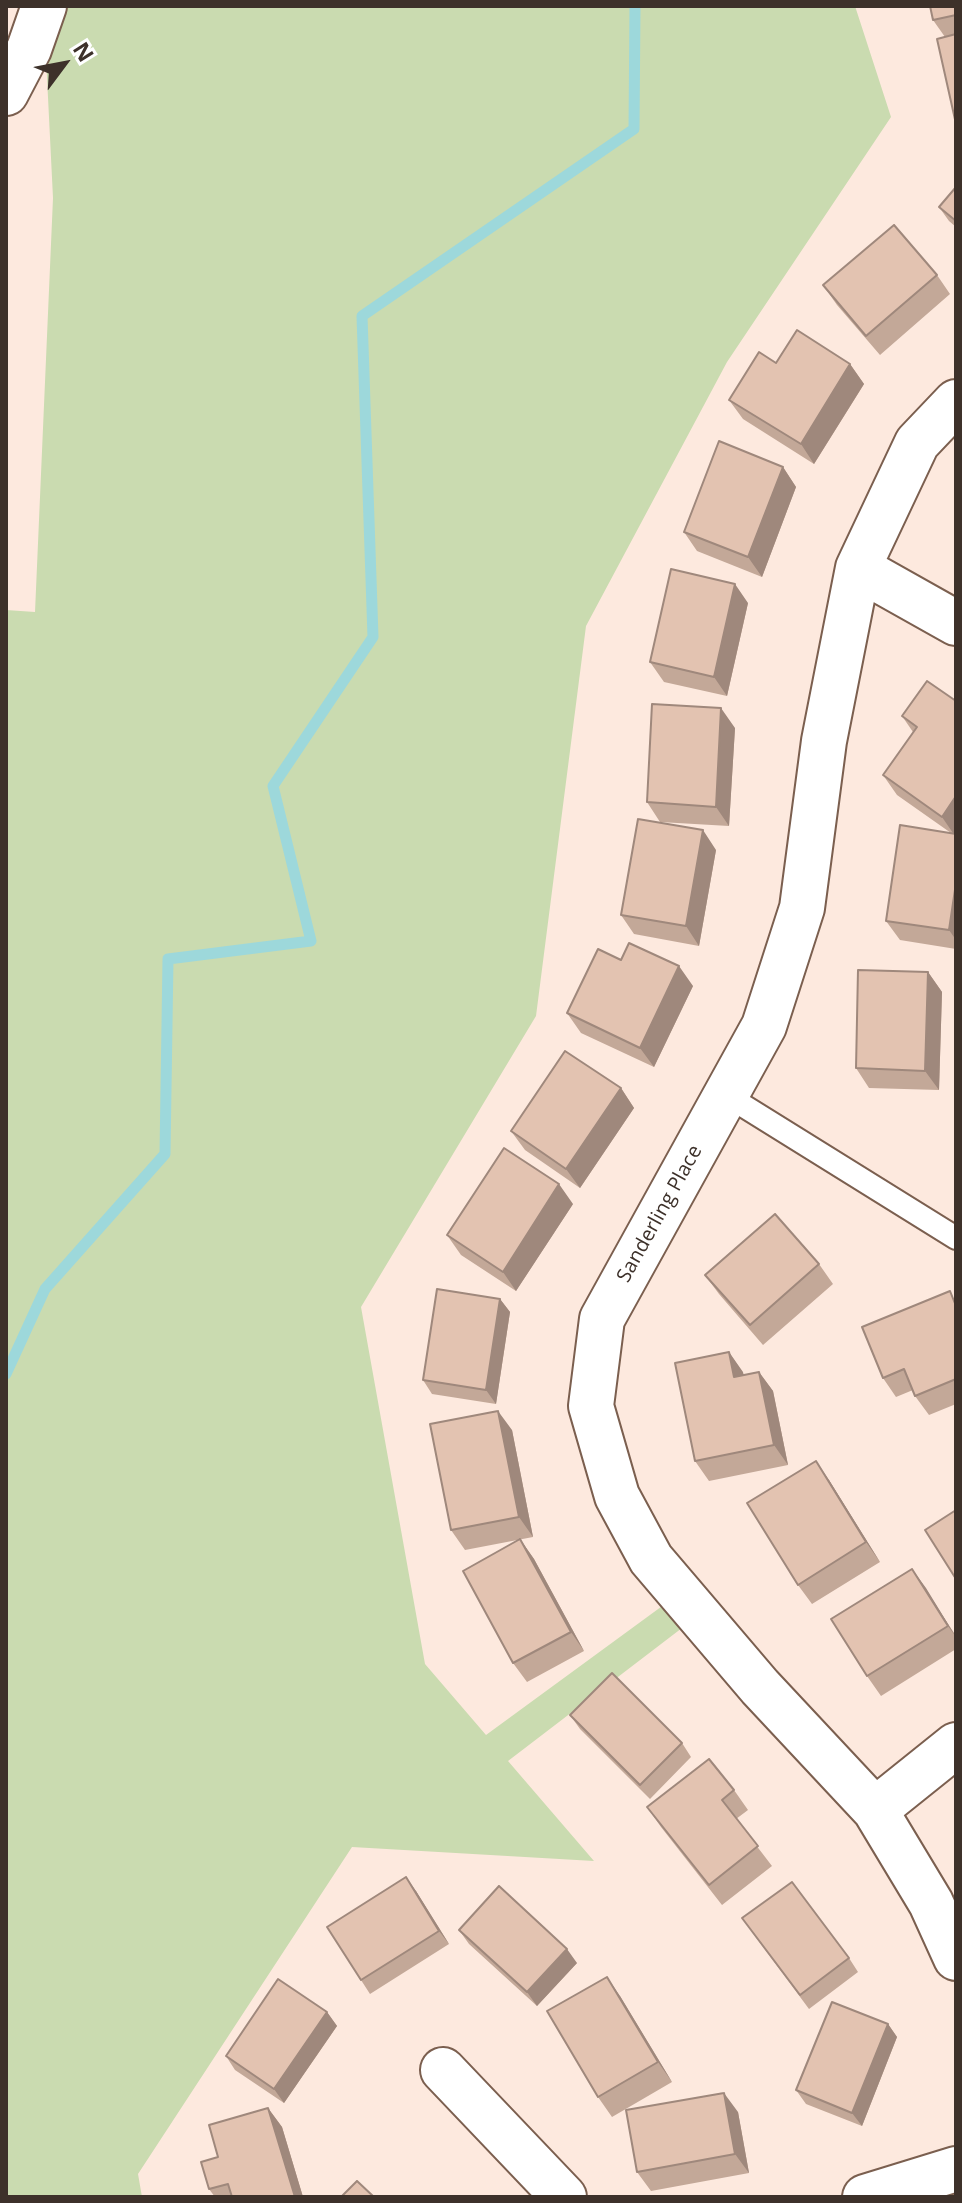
<!DOCTYPE html>
<style>
body{margin:0}
#map{position:relative;width:962px;height:2203px;overflow:hidden;background:#fde9de;font-family:"Open Sans",sans-serif}
canvas{display:block}
.frame{position:absolute;inset:0;border:8px solid #3d312a;pointer-events:none}
.north{position:absolute;left:24px;top:24px;width:80px;height:80px;-webkit-text-stroke:6px #fff;paint-order:stroke;rotate:58deg;font-size:22px;font-weight:700;line-height:32px;text-align:center;color:#3d312a}
.north::after{content:'';display:block;margin:auto;width:28px;height:36px;background:#3d312a;clip-path:polygon(50% 0,100% 100%,50% 72%,0 100%)}
</style>
<div id="map">
<canvas width="962" height="2203"></canvas>
<div class="frame"></div>
<div class="north">N</div>
</div>
<script>
const ctx = document.querySelector('canvas').getContext('2d');
ctx.lineJoin = 'round';
function fillPath(path, color) { ctx.fillStyle = color; ctx.fill(path, 'evenodd'); }
const shape = rows => new Path2D(rows.map(r => 'M' + r).join(''));
function strokePath(path, color, width, dash) { ctx.strokeStyle = color; ctx.lineWidth = width; ctx.lineCap = dash ? 'butt' : 'round'; ctx.setLineDash(dash || []); ctx.stroke(path); }
function write(font, color, halo, rows, align = 'center') {
  ctx.font = font + ' "Open Sans",sans-serif'; ctx.lineWidth = 7; ctx.setLineDash([]); ctx.textBaseline = 'middle'; ctx.strokeStyle = halo; ctx.fillStyle = color; for (const [text, x, y, turn = 0] of rows) {
    ctx.save(); ctx.translate(x, y); ctx.rotate((+turn || 0) * Math.PI / 180); ctx.textAlign = isNaN(turn) ? turn : align; if (halo) ctx.strokeText(text, 0, 0); ctx.fillText(text, 0, 0); ctx.restore();
  }
}
const green = shape([
 [65,6,855,6,891,117,727,362,586,626,536,1016,361,1307,425,1664,486,1735,680,1593,699,1615,508,1761,594,1861,352,1847,138,2174,142,2197,6,2197,6,610,35,612,53,198,46,57]
]);
const stream = shape([
 [6,1374,45,1289,165,1154,168,959,311,941,273,786,373,637,362,316,634,129,635,6]
]);
const lane = shape([
 [726,1095,956,1238]
]);
const street = shape([
 [6,93,29,49,44,6],
 [956,402,917,443,858,568,824,741,802,908,764,1026,602,1319,591,1406,617,1496,651,1559,760,1687,875,1810,931,1903,956,1958],
 [858,568,956,623],
 [875,1810,956,1745],
 [443,2070,564,2197],
 [865,2197,956,2169]
]);
const wall = shape([
 [956,6,956,124,945,37,933,20],
 [956,187,956,227,949,221,939,207],
 [937,275,950,294,880,355,837,305,823,285],
 [776,363,850,364,864,384,814,464,743,419,729,400],
 [783,467,796,487,762,577,697,551,684,532],
 [748,603,727,696,664,682,650,662],
 [956,701,956,949,900,940,886,921,951,833,897,795,883,775,913,732,902,716],
 [735,728,729,826,660,822,647,802],
 [716,850,699,946,634,934,621,915],
 [621,960,693,986,654,1067,581,1033,567,1013],
 [928,972,942,992,939,1090,869,1088,856,1068],
 [621,1088,634,1108,580,1188,525,1150,511,1131],
 [573,1204,516,1291,461,1255,447,1235],
 [819,1264,833,1284,763,1345,719,1294,705,1275],
 [500,1299,510,1312,496,1404,432,1394,423,1380],
 [956,1300,956,1404,929,1415,915,1396,913,1390,896,1397,883,1378],
 [729,1352,744,1375,759,1372,773,1391,788,1465,709,1481,695,1461],
 [512,1430,533,1537,465,1550,451,1530],
 [829,1480,880,1562,812,1604,798,1585],
 [520,1539,534,1559,584,1651,527,1682,513,1663],
 [912,1569,956,1636,956,1649,881,1696,867,1676],
 [570,1715,682,1743,691,1757,650,1799,580,1729],
 [734,1790,748,1810,736,1819,772,1866,722,1905,661,1827,647,1807],
 [416,1891,449,1944,370,1994,361,1980],
 [459,1930,577,1963,537,2006,469,1944],
 [752,1932,849,1958,858,1972,809,2009],
 [620,1996,672,2082,612,2117,598,2097],
 [327,2012,337,2026,284,2103,235,2070,226,2056],
 [888,2024,897,2037,862,2126,806,2104,796,2090],
 [268,2108,282,2127,303,2197,215,2197,209,2189,218,2157],
 [738,2112,749,2173,651,2191,637,2172]
]);
const shadedWall = shape([
 [850,364,864,384,814,464,801,444],
 [783,467,796,487,762,577,748,557],
 [735,584,748,603,727,696,714,677],
 [721,708,735,728,729,826,716,807],
 [956,796,956,835,955,836,942,817],
 [703,830,716,850,699,946,686,926],
 [956,883,956,940,949,930],
 [679,966,693,986,654,1067,640,1048],
 [928,972,942,992,939,1090,925,1071],
 [621,1088,634,1108,580,1188,566,1169],
 [559,1184,573,1204,516,1291,503,1272],
 [500,1299,510,1312,496,1404,486,1390],
 [729,1352,743,1372,748,1396,734,1377],
 [759,1372,773,1391,788,1465,774,1445],
 [498,1411,512,1430,533,1537,519,1517],
 [816,1461,829,1480,880,1562,866,1542],
 [520,1539,534,1559,584,1651,571,1632],
 [912,1569,926,1588,956,1637,948,1626],
 [406,1877,416,1891,449,1944,439,1931],
 [567,1949,577,1963,537,2006,527,1992],
 [607,1977,620,1996,672,2082,658,2062],
 [327,2012,337,2026,284,2103,274,2089],
 [888,2024,897,2037,862,2126,852,2113],
 [724,2093,738,2112,749,2173,735,2154],
 [268,2108,282,2127,303,2197,295,2197]
]);
const building = shape([
 [930,6,956,6,956,15,933,20,930,6],
 [956,34,956,124,937,39,956,34],
 [956,187,956,221,939,207,956,187],
 [894,225,937,275,866,336,823,285,894,225],
 [797,330,850,364,801,444,729,400,759,352,776,363,797,330],
 [719,441,783,467,748,557,684,532,719,441],
 [671,569,735,584,714,677,650,662,671,569],
 [927,681,956,701,956,796,942,817,883,775,917,727,902,716,927,681],
 [652,704,721,708,716,807,647,802,652,704],
 [638,819,703,830,686,926,621,915,638,819],
 [900,825,956,834,956,883,949,930,886,921,900,825],
 [629,943,679,966,640,1048,567,1013,598,949,621,960,629,943],
 [858,970,928,972,925,1071,856,1068,858,970],
 [565,1051,621,1088,566,1169,511,1131,565,1051],
 [504,1148,559,1184,503,1272,447,1235,504,1148],
 [775,1214,819,1264,750,1325,705,1275,775,1214],
 [437,1289,500,1299,486,1390,423,1380,437,1289],
 [950,1291,956,1306,956,1379,915,1396,904,1369,883,1378,862,1327,950,1291],
 [729,1352,734,1377,759,1372,774,1445,695,1461,675,1363,729,1352],
 [498,1411,519,1517,451,1530,430,1424,498,1411],
 [816,1461,866,1542,798,1585,747,1503,816,1461],
 [956,1510,956,1579,925,1530,956,1510],
 [520,1539,571,1632,513,1663,463,1571,520,1539],
 [912,1569,948,1626,867,1676,831,1619,912,1569],
 [612,1673,682,1743,640,1785,570,1715,612,1673],
 [709,1759,734,1790,722,1800,758,1846,709,1885,647,1807,709,1759],
 [406,1877,439,1931,361,1980,327,1927,406,1877],
 [792,1882,849,1958,800,1995,742,1918,792,1882],
 [499,1886,567,1949,527,1992,459,1930,499,1886],
 [607,1977,658,2062,598,2097,547,2011,607,1977],
 [278,1979,327,2012,274,2089,226,2056,278,1979],
 [832,2002,888,2024,852,2113,796,2090,832,2002],
 [724,2093,735,2154,637,2172,626,2110,724,2093],
 [268,2108,295,2197,232,2197,228,2184,209,2189,201,2162,218,2157,209,2125,268,2108],
 [357,2181,374,2197,341,2197,357,2181]
]);
const streetNames = [
 ["Sanderling Place",660,1214,-61]
];
fillPath(green, '#cadbb0');
strokePath(stream, '#9dd8db', 11);
strokePath(lane, '#7b5f4f', 26);
strokePath(street, '#7b5f4f', 48);
strokePath(lane, '#fff', 22);
strokePath(street, '#fff', 44);
fillPath(wall, '#c3a898');
fillPath(shadedWall, '#9f887c');
fillPath(building, '#e3c3b1');
strokePath(building, '#9f887c', 2);
write('20px', '#3d312a', '#fff', streetNames);
</script>
